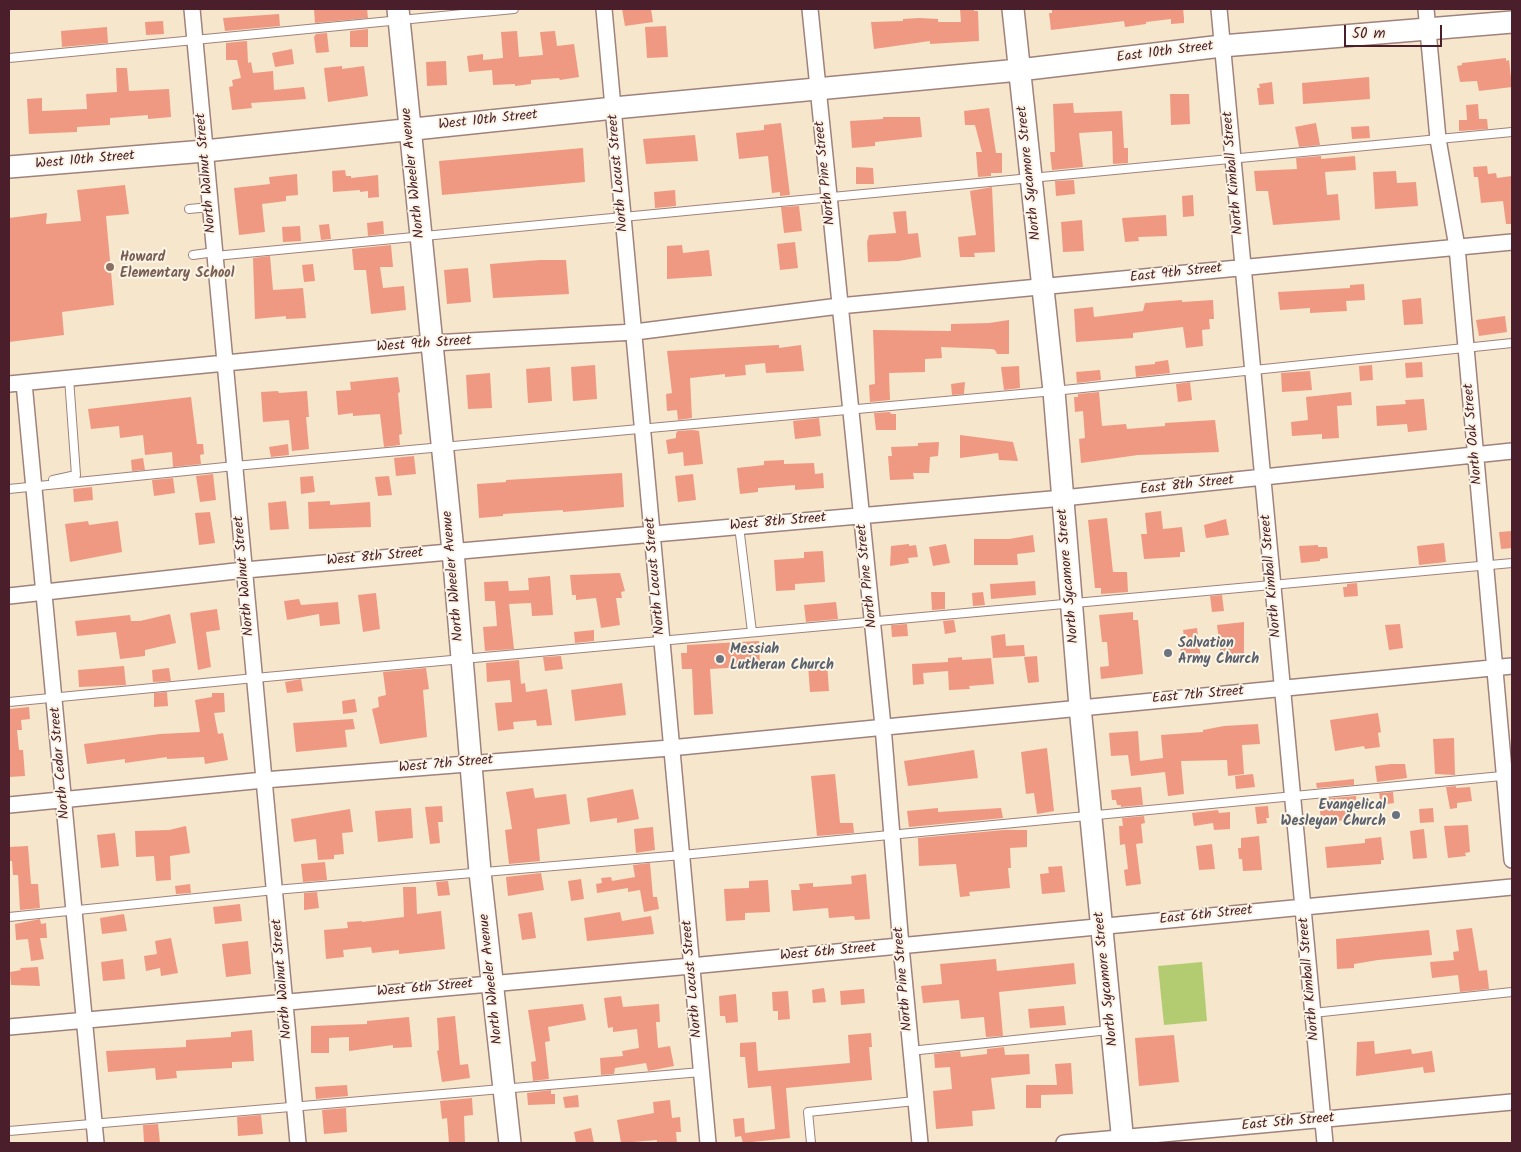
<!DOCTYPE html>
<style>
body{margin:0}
#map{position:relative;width:1521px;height:1152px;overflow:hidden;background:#f6e6cc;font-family:Kalam,sans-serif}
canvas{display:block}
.frame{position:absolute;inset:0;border:10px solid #4a1f2b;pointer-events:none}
.scale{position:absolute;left:1344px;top:25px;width:98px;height:22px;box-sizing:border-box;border:2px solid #4a1f2b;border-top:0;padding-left:6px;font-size:15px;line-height:18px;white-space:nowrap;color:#4a1f2b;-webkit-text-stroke:4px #fcf5e5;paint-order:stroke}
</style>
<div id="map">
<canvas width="1521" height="1152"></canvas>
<div class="frame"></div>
<div class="scale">50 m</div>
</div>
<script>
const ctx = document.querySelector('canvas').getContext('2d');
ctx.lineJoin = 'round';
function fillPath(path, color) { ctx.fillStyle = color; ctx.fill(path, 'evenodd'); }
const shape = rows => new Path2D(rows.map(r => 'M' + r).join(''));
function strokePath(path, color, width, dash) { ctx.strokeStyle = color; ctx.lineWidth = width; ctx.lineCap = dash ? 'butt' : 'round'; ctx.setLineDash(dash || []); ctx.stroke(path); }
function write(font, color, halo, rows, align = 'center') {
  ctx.font = font + ' Kalam,sans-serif'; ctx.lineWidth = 4; ctx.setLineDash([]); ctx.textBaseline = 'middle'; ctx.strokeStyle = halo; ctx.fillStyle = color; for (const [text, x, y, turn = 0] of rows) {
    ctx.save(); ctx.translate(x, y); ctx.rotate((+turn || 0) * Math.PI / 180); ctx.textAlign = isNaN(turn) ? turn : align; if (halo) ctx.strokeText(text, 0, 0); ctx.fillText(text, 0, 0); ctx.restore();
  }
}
const green = shape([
 [1202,962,1207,1021,1164,1025,1158,966]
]);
const building = shape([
 [314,9,367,9,368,18,315,23],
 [622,9,651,9,653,22,625,26],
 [960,9,974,9,974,11,978,11,979,41,930,44,930,41,874,49,871,22,903,21,903,19,919,18,938,19,938,22,961,22],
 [1052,9,1183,9,1184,18,1184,23,1171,24,1171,19,1146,22,1146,24,1125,27,1124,21,1051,30,1049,13,1052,13],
 [279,14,280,26,225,31,223,18],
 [163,21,164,34,146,35,145,22],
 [666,26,668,57,647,58,645,27],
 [107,27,108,43,62,47,61,31],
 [368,29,368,47,350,47,350,31],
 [517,31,519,57,543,55,540,32,555,31,557,46,574,44,579,77,560,80,559,78,531,80,531,84,515,86,515,84,493,85,492,70,469,72,467,56,483,54,483,60,503,58,501,32],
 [327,33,329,52,316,53,314,37,316,34],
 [247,41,248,63,251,62,253,73,273,71,274,90,304,87,306,99,251,103,252,108,232,110,229,87,233,86,232,80,241,78,237,60,226,60,226,43],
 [292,49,294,64,275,67,272,53],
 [1506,58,1506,61,1509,60,1512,87,1479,91,1477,81,1460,82,1457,66,1462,65,1462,63],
 [446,61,447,85,427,86,426,62],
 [342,66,342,69,364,66,368,96,328,102,324,68],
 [116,68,127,68,129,91,169,89,171,117,148,119,148,115,110,118,110,125,77,127,77,132,29,134,27,99,42,98,42,111,87,109,86,94,117,92],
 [1369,77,1370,99,1303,104,1302,83],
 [1272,82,1274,104,1259,105,1257,88,1260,88,1259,84],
 [1170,94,1189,94,1190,124,1171,125],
 [1073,103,1074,113,1122,111,1124,148,1128,148,1128,163,1113,164,1112,131,1079,133,1083,167,1052,170,1050,152,1055,152,1053,104],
 [1478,104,1479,119,1487,119,1488,129,1459,131,1459,120,1467,120,1466,105],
 [989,108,996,153,1002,153,1002,173,991,173,991,176,978,177,976,152,982,152,975,125,965,125,964,111],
 [883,117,920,117,922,137,875,142,875,146,852,148,850,121,883,119],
 [781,123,790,195,780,196,780,192,772,193,768,156,739,159,736,133,764,130,764,125],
 [1316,123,1320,145,1299,147,1295,127],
 [1369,126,1370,138,1352,139,1351,127],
 [695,135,698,161,646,164,643,139],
 [583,148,585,182,442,195,439,161],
 [1321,156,1321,159,1355,156,1356,170,1325,172,1327,195,1338,194,1340,220,1273,225,1268,191,1256,191,1254,171,1297,169,1296,158],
 [1487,166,1488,174,1496,173,1497,178,1512,176,1512,224,1506,224,1503,201,1481,203,1478,177,1474,177,1473,167],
 [856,167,873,168,874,184,856,184],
 [345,170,346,176,351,176,351,178,378,175,379,197,368,198,368,191,360,192,360,190,333,192,332,171],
 [1396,171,1397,183,1416,182,1418,206,1375,209,1373,172],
 [297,174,298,195,286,196,286,201,262,204,265,232,239,235,234,188,270,184,269,177],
 [1074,180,1075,194,1056,196,1055,181],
 [125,185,129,214,106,216,114,305,62,312,64,335,9,342,9,218,47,213,46,224,81,221,77,190],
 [992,187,995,252,974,253,975,257,960,257,958,237,976,235,970,191],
 [675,190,676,206,655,208,654,192],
 [1193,195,1194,216,1183,217,1182,196],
 [799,206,802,231,784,233,781,207],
 [906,211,908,234,918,233,921,257,899,261,868,262,867,242,869,235,896,233,893,212],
 [1166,215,1167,236,1138,237,1139,241,1125,242,1122,218],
 [1082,220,1084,251,1063,252,1061,222],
 [383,221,384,234,368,236,367,223],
 [329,224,331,239,321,240,319,225],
 [300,226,301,241,283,242,282,227],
 [795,242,798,268,780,270,777,244],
 [391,245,393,267,380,267,383,288,404,286,406,310,371,314,366,270,354,270,352,249],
 [682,245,683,253,709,250,712,276,667,279,667,246],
 [270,256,273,290,303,288,306,318,286,319,286,316,255,319,253,258],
 [540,260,566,260,569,294,493,298,490,264],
 [313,264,315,281,304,282,302,265],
 [468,268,471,302,447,304,444,270],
 [1364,284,1365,300,1346,301,1347,311,1310,313,1310,308,1280,310,1278,292,1350,288,1350,285],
 [1421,298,1423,324,1404,325,1402,300],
 [1182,300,1182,302,1213,300,1214,319,1209,319,1210,329,1202,330,1203,346,1186,348,1183,327,1133,333,1133,338,1076,342,1074,309,1093,307,1094,317,1143,311,1145,303],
 [1505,316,1507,332,1479,336,1476,320],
 [1009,320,1009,354,997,354,995,350,992,349,941,347,942,358,925,359,925,372,889,373,890,400,870,402,869,385,875,384,873,330,951,331,951,324,989,323],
 [779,345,779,348,801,345,804,371,766,373,765,363,745,365,746,375,725,377,725,374,690,378,692,418,678,420,677,410,667,411,666,394,672,393,667,351],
 [1168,360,1170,373,1136,377,1135,366,1155,364,1155,362],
 [1422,362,1423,377,1406,378,1405,363],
 [595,365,597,399,573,401,571,367],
 [1372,365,1373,380,1360,381,1359,366],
 [1019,366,1020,388,1004,390,1001,367],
 [550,367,552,401,528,403,526,369],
 [1100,370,1101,380,1077,383,1076,372],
 [1310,371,1312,390,1282,392,1281,373],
 [490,373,492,408,468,409,466,375],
 [398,377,400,392,398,393,402,434,399,435,400,445,384,447,380,414,353,416,353,413,338,415,336,391,351,390,350,382],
 [965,382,964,394,952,395,951,384],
 [1190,382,1192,400,1178,402,1176,384],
 [278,391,279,393,307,391,309,417,306,417,309,449,292,451,289,420,263,422,261,392],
 [1099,392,1102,426,1126,424,1127,429,1165,426,1165,423,1215,420,1219,452,1138,455,1081,463,1079,439,1085,438,1083,411,1075,412,1074,397,1078,397,1078,394],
 [1351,392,1352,405,1337,406,1339,438,1322,439,1322,434,1292,436,1291,422,1308,420,1306,397],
 [191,397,197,444,203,444,204,454,200,455,201,464,173,467,172,452,145,455,143,435,120,438,119,426,91,429,88,409],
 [1424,399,1427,430,1408,432,1407,424,1377,426,1376,406,1406,404,1405,400],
 [890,412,891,414,896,414,896,430,876,430,874,413],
 [819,418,821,436,795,439,793,421],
 [693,430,699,431,703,464,684,466,683,452,668,454,666,440,676,438,676,433,678,431],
 [960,435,1013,442,1018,461,999,460,998,453,960,458],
 [939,442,938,456,930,457,929,473,913,473,914,479,890,480,888,456,892,456,891,447,918,446,918,443],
 [288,444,289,455,271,457,269,447],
 [414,456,416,474,396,476,394,458],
 [143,458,145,470,132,471,131,460],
 [784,460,784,464,814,463,815,474,823,473,824,488,795,490,795,485,758,488,758,492,740,494,737,468,764,465,764,461],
 [622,473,624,507,563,512,563,510,503,514,503,516,479,518,477,484,506,482,506,480],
 [213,474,216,500,200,502,196,476],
 [693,474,696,500,678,502,675,476],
 [313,476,315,492,301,494,300,477],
 [389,476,392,495,378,496,375,477],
 [173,478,175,493,154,496,152,480],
 [92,487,93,500,74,502,73,489],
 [286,501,289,529,270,530,268,503],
 [330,501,330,505,370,502,371,527,309,529,308,502],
 [1161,511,1163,529,1182,527,1185,552,1180,552,1180,557,1144,559,1141,534,1147,534,1145,513],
 [210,512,215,543,199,545,195,513],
 [1107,518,1113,572,1127,572,1128,592,1101,594,1101,588,1095,588,1088,520],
 [1226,519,1229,535,1206,538,1204,525],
 [88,521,89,525,118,521,122,552,70,562,65,524],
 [1512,531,1512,548,1501,549,1499,532],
 [1033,535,1035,552,1017,554,1018,565,974,565,974,539,1009,539],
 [1444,543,1446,562,1419,565,1417,546],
 [909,544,909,546,916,545,918,557,908,558,909,563,890,566,891,546],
 [946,544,950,563,933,566,929,547],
 [1318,545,1318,547,1327,547,1328,558,1320,559,1320,561,1301,563,1299,546],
 [823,551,825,582,795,584,795,590,776,591,774,560,804,558,804,552],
 [620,573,625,591,621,592,622,598,616,598,620,625,601,628,596,598,576,600,576,595,572,595,570,575],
 [550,576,553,615,532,616,531,603,509,604,514,649,485,651,483,627,497,626,495,601,485,601,484,582,508,581,509,591,529,590,528,578],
 [1035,581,1036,595,991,599,990,584],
 [1357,583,1358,596,1344,597,1343,587,1347,587,1347,584],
 [931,592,945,592,945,609,932,610],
 [983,592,985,605,973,606,972,593],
 [376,593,380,629,363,632,358,595],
 [1222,595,1224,611,1212,612,1210,596],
 [299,599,301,605,338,602,340,624,320,626,319,614,287,620,284,601],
 [836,602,838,619,806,622,804,605],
 [217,609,220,630,206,632,211,667,198,670,190,613],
 [1133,612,1133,620,1138,620,1143,674,1101,679,1100,667,1109,666,1107,642,1102,642,1099,615],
 [170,614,176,643,145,650,145,656,120,659,116,632,77,636,75,621,130,615,131,621,140,621],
 [954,620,956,632,945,634,943,621],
 [1244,622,1244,654,1221,657,1217,625],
 [907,624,908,636,892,637,891,625],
 [1400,624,1403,648,1389,650,1385,625],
 [1197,628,1201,659,1182,662,1179,637,1184,636,1183,630],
 [594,630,594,641,575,643,574,632],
 [1005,634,1006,646,1024,645,1025,656,993,658,991,636],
 [759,641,760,666,710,669,713,714,694,715,692,669,682,669,681,653,687,653,687,645],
 [561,656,563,669,545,671,543,657],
 [1037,656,1039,682,1028,683,1024,657],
 [962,657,962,660,991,658,994,684,969,686,970,689,949,690,948,671,923,673,924,684,913,685,912,664,948,662,948,658],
 [519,660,521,684,525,683,526,692,547,689,552,725,537,726,536,720,513,722,514,729,498,731,495,703,512,702,510,680,487,682,486,663],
 [827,663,829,691,810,692,808,665],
 [124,666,126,685,79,687,78,670],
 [169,668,171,681,153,682,152,670],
 [426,668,429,689,423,690,427,737,380,744,372,709,379,707,378,697,386,695,383,672],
 [301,679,303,691,287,693,285,682],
 [622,683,626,715,575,721,571,690],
 [167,692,168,706,154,707,154,693],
 [212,693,224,693,225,712,214,713,218,734,223,733,228,760,205,764,204,757,167,759,167,757,125,763,125,759,87,764,84,744,160,734,200,732,195,700,212,697],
 [355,699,357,712,343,714,342,701],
 [29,707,30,719,21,720,22,730,17,730,19,750,23,750,25,776,9,777,9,709],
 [1378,713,1381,732,1378,733,1380,747,1365,749,1364,746,1335,751,1330,720],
 [353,719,355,729,345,730,347,747,296,752,293,723],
 [1258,724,1260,744,1242,745,1244,774,1228,776,1227,760,1181,761,1184,794,1168,796,1165,772,1131,776,1128,755,1111,756,1109,733,1138,731,1140,761,1163,758,1161,735,1203,732,1203,730,1224,726],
 [1454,738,1455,775,1435,774,1433,739],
 [1047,748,1054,811,1037,814,1034,793,1026,794,1021,752],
 [974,750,978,778,908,786,904,761],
 [1391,764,1405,764,1407,778,1377,782,1375,766],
 [835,774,840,823,853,823,854,833,817,836,811,776],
 [1253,774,1255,787,1236,789,1235,776],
 [1354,779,1354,785,1317,788,1316,783],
 [1456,786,1456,788,1470,787,1472,801,1457,803,1457,808,1450,809,1446,787],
 [1141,787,1143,805,1121,807,1121,805,1117,805,1116,800,1112,800,1111,790],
 [533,788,535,798,566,794,570,824,537,829,540,861,509,864,505,830,512,829,506,792],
 [633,789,639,819,617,823,617,818,590,822,587,798],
 [1393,792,1394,803,1381,805,1379,793],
 [1356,796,1357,805,1349,805,1351,820,1321,822,1319,799],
 [442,806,443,822,438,822,440,843,430,844,425,807],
 [1268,806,1269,818,1266,818,1267,823,1257,824,1255,807],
 [411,808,413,838,378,842,375,811],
 [938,808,938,812,1001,808,1003,818,909,827,907,811],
 [1433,808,1434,822,1420,823,1419,809],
 [350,809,353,832,342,833,344,854,334,855,334,859,318,860,316,839,294,842,291,819],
 [1218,810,1219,813,1230,812,1230,829,1214,830,1213,823,1194,826,1192,813],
 [1144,816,1145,823,1141,824,1143,843,1136,844,1141,884,1126,886,1124,870,1128,869,1125,844,1120,845,1119,826,1123,826,1122,818],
 [1468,825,1470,852,1465,853,1466,856,1448,858,1444,826],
 [186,826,190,853,170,856,171,880,156,881,154,856,136,857,135,831,169,830],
 [653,827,655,850,636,853,634,829],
 [1424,829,1427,858,1413,859,1410,831],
 [1004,830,1027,830,1027,847,1010,848,1011,868,1008,868,1010,888,969,892,970,896,960,897,956,864,919,866,918,838],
 [115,833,119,866,101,868,97,835],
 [1259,836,1262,870,1243,871,1242,859,1239,859,1238,848,1241,848,1241,838],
 [1381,837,1384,860,1381,860,1381,864,1327,868,1325,847,1365,843,1365,839],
 [1212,844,1215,869,1199,870,1196,846],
 [28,846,31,884,38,884,40,908,20,910,18,875,13,875,12,861,9,861,9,847],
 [325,862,327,880,303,882,301,864],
 [650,863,653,897,657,897,659,909,644,912,640,890,628,892,628,888,597,893,596,884,602,883,601,878,611,877,612,881,635,877,633,865],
 [1062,866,1065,892,1042,894,1040,874,1049,873,1048,867],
 [541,873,544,890,508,896,506,877],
 [866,874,870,919,855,920,854,916,829,918,828,908,793,911,791,890,800,890,799,884,813,883,813,887,852,884,851,876],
 [581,879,584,899,571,901,568,881],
 [768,880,770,912,745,913,745,920,726,921,724,889,749,888,749,881],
 [448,881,450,895,438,896,436,882],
 [190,884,191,893,176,894,175,886],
 [403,887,416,887,417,914,441,911,445,949,399,954,399,950,372,953,371,947,343,950,344,957,326,959,324,930,348,928,347,922,362,921,362,922,404,917],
 [317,892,319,908,304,910,304,893],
 [240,904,242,921,215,924,213,907],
 [532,912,536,938,522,940,518,914],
 [620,912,622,921,651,916,654,934,587,941,584,918],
 [124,914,127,931,102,934,100,918],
 [40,919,41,924,46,923,47,938,40,938,44,959,31,961,28,939,16,940,15,924],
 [1472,928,1479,971,1487,970,1489,989,1460,992,1458,975,1432,978,1430,962,1454,960,1453,952,1459,951,1456,930],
 [1429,930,1432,955,1378,960,1354,964,1354,968,1337,969,1336,939],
 [171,938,178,973,161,976,160,968,146,971,144,956,157,954,155,941],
 [248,941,251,974,226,977,222,944],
 [123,959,125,979,103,981,101,962],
 [996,959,997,971,1074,963,1076,984,999,992,1003,1036,986,1037,984,1017,961,1019,959,1000,923,1003,921,986,942,984,940,964],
 [38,967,40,986,11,985,10,972,21,970,20,968],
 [824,988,826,1002,813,1003,812,990],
 [864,989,865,1003,841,1005,840,991],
 [788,991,790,1019,778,1020,778,1011,773,1011,772,992],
 [736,994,738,1022,726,1023,725,1016,720,1016,719,996],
 [621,996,623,1007,659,1004,660,1022,656,1022,658,1048,670,1046,674,1066,648,1071,646,1063,615,1068,614,1074,601,1075,600,1058,623,1056,622,1051,639,1048,637,1029,613,1032,613,1027,608,1028,604,998],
 [583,1004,586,1020,548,1027,550,1041,545,1042,549,1079,533,1081,531,1062,536,1061,528,1010],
 [1064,1006,1066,1025,1030,1028,1028,1009],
 [455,1016,460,1065,468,1064,470,1078,442,1082,437,1051,439,1050,437,1018],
 [409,1017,412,1047,393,1048,393,1045,349,1051,349,1037,329,1038,329,1053,311,1053,311,1026,367,1024,367,1021],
 [252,1030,254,1061,232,1062,232,1068,176,1071,177,1078,156,1080,155,1068,108,1072,106,1051,186,1047,186,1040,231,1037,231,1032],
 [871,1033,872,1047,869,1047,872,1080,786,1088,790,1138,743,1143,741,1136,735,1137,733,1119,744,1118,745,1133,775,1129,771,1086,748,1088,745,1057,740,1057,740,1043,756,1042,758,1071,850,1063,848,1035],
 [1174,1035,1179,1082,1139,1086,1135,1038],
 [1374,1041,1375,1054,1411,1049,1412,1054,1432,1051,1435,1072,1424,1073,1423,1067,1356,1076,1357,1042],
 [1004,1047,1005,1055,1029,1054,1030,1074,991,1078,995,1109,972,1111,973,1126,936,1129,933,1091,952,1089,950,1067,935,1068,934,1054,960,1051,961,1057,987,1054,987,1049],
 [1071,1063,1073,1094,1041,1095,1041,1108,1026,1108,1026,1085,1057,1085,1055,1064],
 [347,1085,348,1096,316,1099,315,1087],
 [551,1090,551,1094,555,1094,555,1104,528,1105,527,1093],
 [578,1095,579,1107,565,1108,563,1097],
 [472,1098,473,1115,464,1116,465,1143,449,1143,447,1118,442,1119,440,1101],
 [670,1100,672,1118,680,1117,681,1132,676,1132,677,1143,657,1143,657,1140,621,1143,617,1120,654,1113,653,1102],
 [346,1108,347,1132,324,1134,322,1110],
 [261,1115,263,1134,238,1136,237,1117],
 [158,1124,160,1143,144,1143,143,1125],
 [591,1128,594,1143,576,1143,574,1132]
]);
const lane = shape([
 [9,58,514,9],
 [189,209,211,207],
 [193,255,215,252],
 [215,256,1512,132],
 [53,480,76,475,69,378],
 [9,489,235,466,1054,391,1512,343],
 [739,526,752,632],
 [9,702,255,678,1512,563],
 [9,917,275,890,682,855,1512,775],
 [1313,1013,1512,992],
 [910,1051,1109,1030],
 [9,1131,701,1072],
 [811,1143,808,1112,915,1101]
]);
const street = shape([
 [192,9,298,1143],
 [604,9,708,1143],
 [810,9,883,726,901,946,920,1143],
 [1219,9,1325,1143],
 [1426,9,1438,139,1457,247,1512,860],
 [24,383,96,1143],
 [9,384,432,343,635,332,839,306,1512,242],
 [9,596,245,570,1063,498,1512,451],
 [9,805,264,780,670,748,1512,666],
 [9,1027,691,966,1512,887],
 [1064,1143,1512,1102]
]);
const secondary = shape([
 [398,9,453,551,480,872,510,1143],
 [1013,9,1054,391,1080,707,1123,1143],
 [9,167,205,151,614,108,1019,70,1222,46,1512,22]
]);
const markers = [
 [110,267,5,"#8d6e63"],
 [1168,653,5,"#6b7280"],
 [720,659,5,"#6b7280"],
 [1396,815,5,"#6b7280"]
];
const streetNames = [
 ["East 10th Street",1165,53,-7],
 ["West 10th Street",488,121,-6],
 ["West 10th Street",85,161,-5],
 ["North Walnut Street",207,173,-95],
 ["North Wheeler Avenue",414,173,-96],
 ["North Locust Street",619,173,-95],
 ["North Pine Street",826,173,-96],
 ["North Sycamore Street",1030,173,-96],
 ["North Kimball Street",1234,173,-95],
 ["East 9th Street",1176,274,-6],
 ["West 9th Street",424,345,-4],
 ["North Oak Street",1474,434,-95],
 ["East 8th Street",1187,486,-6],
 ["West 8th Street",778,523,-5],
 ["West 8th Street",375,558,-5],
 ["North Walnut Street",245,576,-95],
 ["North Wheeler Avenue",454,576,-95],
 ["North Locust Street",656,576,-95],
 ["North Pine Street",868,576,-96],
 ["North Sycamore Street",1069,576,-95],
 ["North Kimball Street",1272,576,-95],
 ["East 7th Street",1198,696,-5],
 ["North Cedar Street",61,763,-95],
 ["West 7th Street",446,765,-5],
 ["East 6th Street",1206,916,-6],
 ["West 6th Street",828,953,-5],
 ["North Walnut Street",283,979,-95],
 ["North Wheeler Avenue",492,979,-96],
 ["North Locust Street",693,979,-95],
 ["North Pine Street",904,979,-95],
 ["North Sycamore Street",1107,979,-96],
 ["North Kimball Street",1310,979,-95],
 ["West 6th Street",425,989,-5],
 ["East 5th Street",1288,1123,-5]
];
const educationNames = [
 ["Howard",120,259],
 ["Elementary School",120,275]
];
const worshipNames = [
 ["Salvation",1178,645],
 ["Army Church",1178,661],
 ["Messiah",730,651],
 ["Lutheran Church",730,667],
 ["Evangelical",1386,807,"right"],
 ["Wesleyan Church",1386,823,"right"]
];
fillPath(green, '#b4cc71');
fillPath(building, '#f09982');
strokePath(lane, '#a0827c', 10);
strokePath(street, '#a0827c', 18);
strokePath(secondary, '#a0827c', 24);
strokePath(lane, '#fff', 8);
strokePath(street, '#fff', 15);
strokePath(secondary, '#fff', 21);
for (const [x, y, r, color] of markers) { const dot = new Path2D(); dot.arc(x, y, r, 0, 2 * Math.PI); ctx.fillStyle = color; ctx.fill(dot); strokePath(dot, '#fcf5e5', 2); }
write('14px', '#4a1f2b', '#fcf5e5', streetNames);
write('bold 14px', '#785e54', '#fcf5e5', educationNames, 'left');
write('bold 14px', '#5b616d', '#fcf5e5', worshipNames, 'left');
</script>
